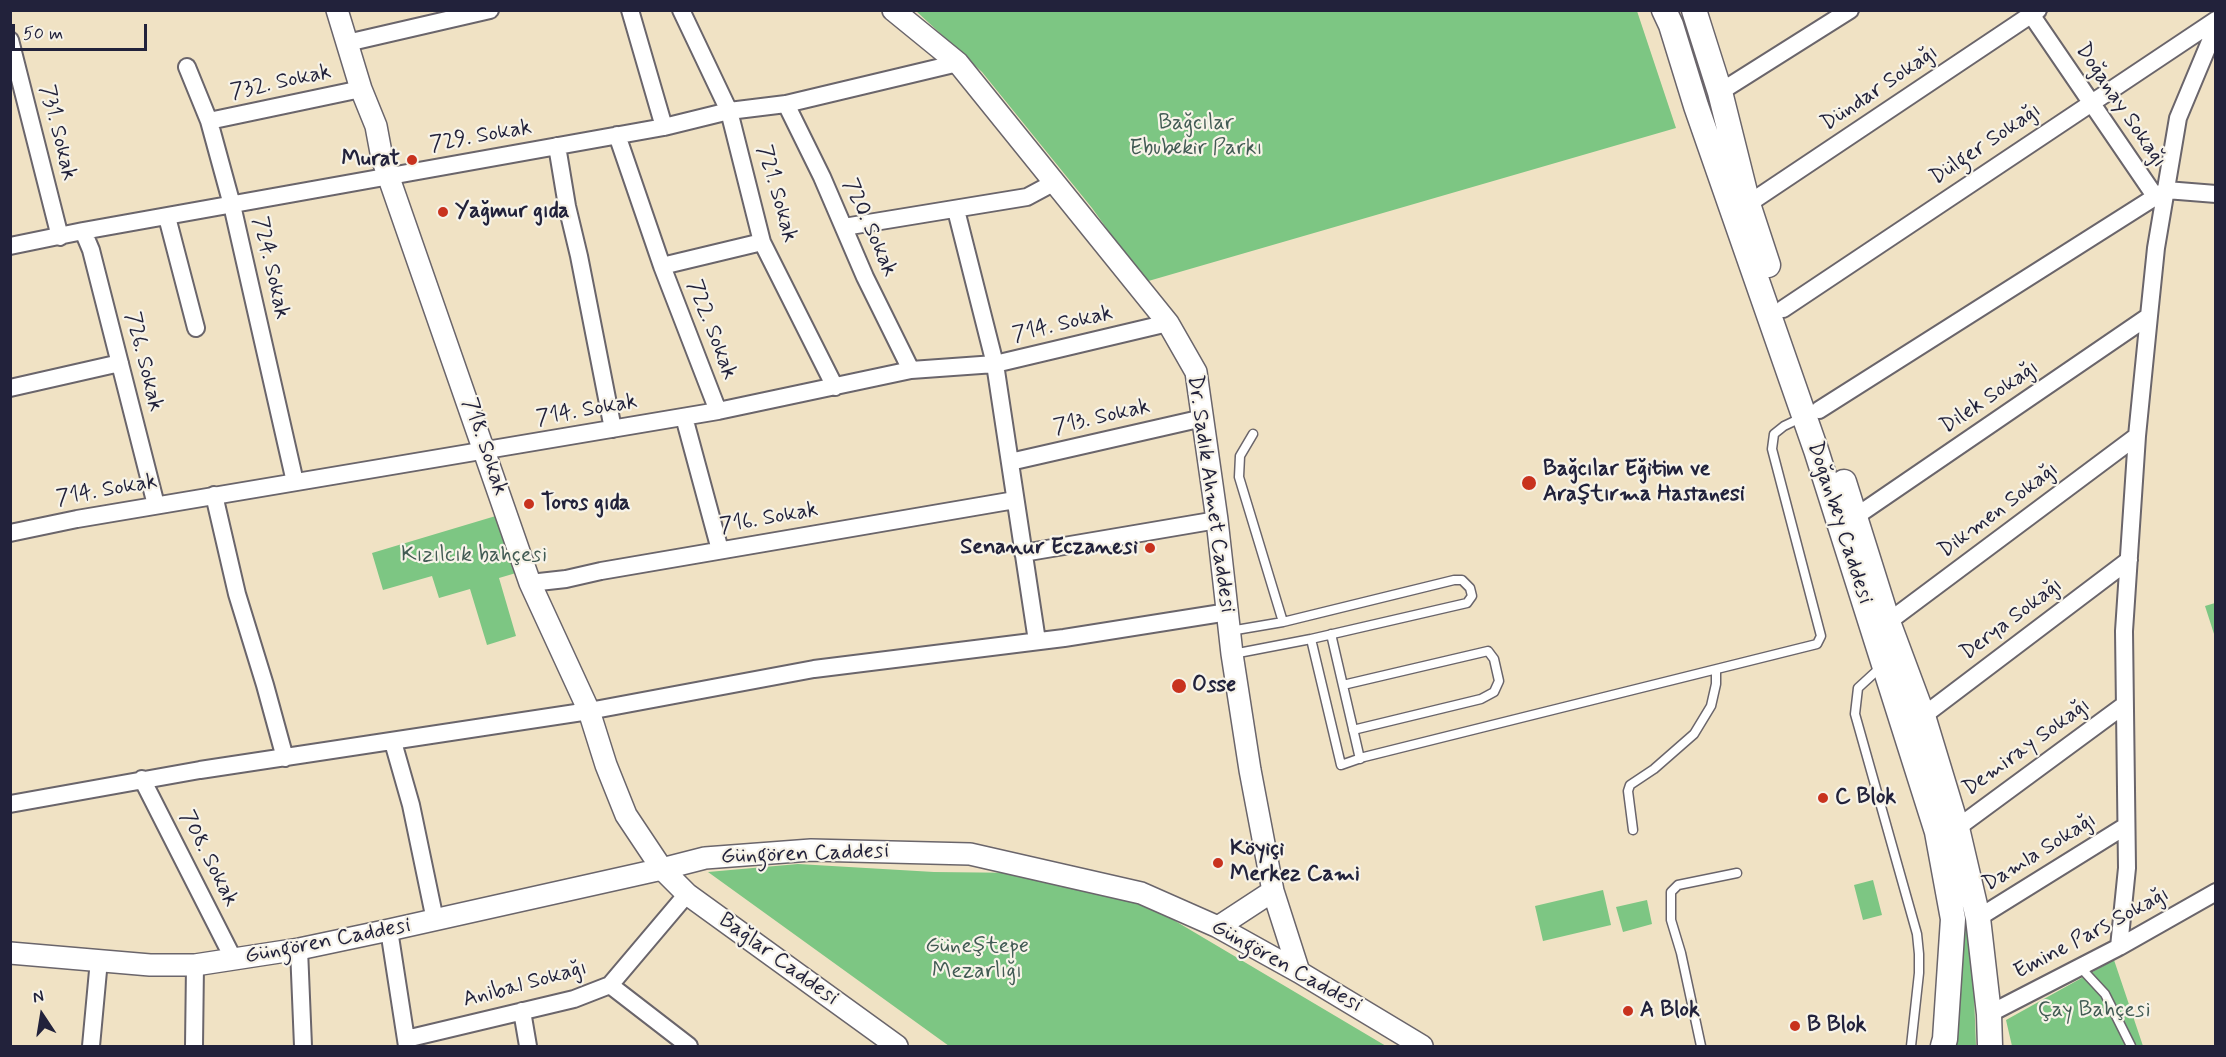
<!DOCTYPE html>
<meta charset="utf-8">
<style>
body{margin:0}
#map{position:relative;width:2226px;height:1057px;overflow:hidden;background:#f0e2c4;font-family:Mynerve,sans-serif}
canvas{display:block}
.frame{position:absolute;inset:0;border:12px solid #22223b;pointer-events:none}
.north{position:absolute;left:12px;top:985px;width:60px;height:60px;-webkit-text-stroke:4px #f7f3e8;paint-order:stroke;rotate:348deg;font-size:16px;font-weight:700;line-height:24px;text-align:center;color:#22223b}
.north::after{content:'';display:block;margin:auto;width:21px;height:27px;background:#22223b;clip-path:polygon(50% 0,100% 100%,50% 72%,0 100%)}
.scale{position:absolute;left:12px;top:24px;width:135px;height:27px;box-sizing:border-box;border:3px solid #22223b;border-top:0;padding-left:8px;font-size:18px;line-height:21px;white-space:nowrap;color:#22223b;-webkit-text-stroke:4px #f7f3e8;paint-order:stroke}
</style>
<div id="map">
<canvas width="2226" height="1057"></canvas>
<div class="frame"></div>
<div class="north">N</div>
<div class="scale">50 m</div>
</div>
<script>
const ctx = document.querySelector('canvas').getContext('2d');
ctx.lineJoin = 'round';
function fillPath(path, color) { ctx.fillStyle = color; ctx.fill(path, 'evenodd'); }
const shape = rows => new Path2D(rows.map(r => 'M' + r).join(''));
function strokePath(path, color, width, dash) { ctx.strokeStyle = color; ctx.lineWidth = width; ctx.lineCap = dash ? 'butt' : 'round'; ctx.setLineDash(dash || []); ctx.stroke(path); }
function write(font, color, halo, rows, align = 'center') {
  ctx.font = font + ' Mynerve,sans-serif'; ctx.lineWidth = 4.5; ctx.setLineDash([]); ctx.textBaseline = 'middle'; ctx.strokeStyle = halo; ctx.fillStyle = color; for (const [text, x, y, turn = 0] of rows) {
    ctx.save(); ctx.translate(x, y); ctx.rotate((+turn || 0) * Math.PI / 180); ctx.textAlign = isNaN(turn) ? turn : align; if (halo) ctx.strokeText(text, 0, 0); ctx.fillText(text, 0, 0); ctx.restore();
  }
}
const green = shape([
 [916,11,1637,11,1676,128,1145,282,1092,208,982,72],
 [499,515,516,573,499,578,516,636,487,645,470,589,439,598,432,576,383,590,372,553],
 [2215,603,2216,603,2215,637,2205,606],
 [798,864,934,872,1026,873,1123,890,1386,1046,949,1046,708,872],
 [1873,880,1882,915,1863,920,1854,885],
 [1603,890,1611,925,1543,941,1535,906],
 [1647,900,1652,924,1623,932,1616,907],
 [1963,905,1973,969,1976,1046,1955,1046,1961,987],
 [2114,960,2143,1046,2012,1046,2006,1020]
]);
const service = shape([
 [1253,434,1240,456,1239,477,1283,622],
 [1230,631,1283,622,1454,580,1462,580,1470,588,1472,596,1467,603,1311,639,1233,654],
 [1331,634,1360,759],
 [1311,639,1341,765,1364,757,1817,644,1821,636,1772,449,1774,434,1784,426,1803,417],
 [1882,666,1858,688,1855,714,1917,934,1919,954,1919,973,1911,1046],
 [1343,685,1488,651,1494,659,1499,681,1494,692,1481,699,1353,730],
 [1633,830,1628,791,1630,785,1654,769,1694,734,1711,706,1716,684,1716,670],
 [2080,967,2105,994,2131,1046],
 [1701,1046,1681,953,1671,920,1671,892,1678,885,1737,873]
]);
const minor = shape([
 [630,10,664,127],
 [681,10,729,111,762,242,835,387],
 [2028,10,2155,196],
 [10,40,60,237],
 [347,43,490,10],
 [187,67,209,121,232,205,295,482],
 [1720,92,1850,10],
 [786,104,822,177,865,277,911,370],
 [209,121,361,89],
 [617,135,662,266,718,411],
 [557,146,567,206,579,256,613,429],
 [1748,204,2038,10],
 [957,214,995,364,1037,641],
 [167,217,196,328],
 [844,227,1027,197,1055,182],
 [83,231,91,250,156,505],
 [10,246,83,231,664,127,729,111,786,104,958,63],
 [662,266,762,242],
 [1783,309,2216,20],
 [10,388,120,363],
 [1819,410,2166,190,2216,194],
 [684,417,720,550],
 [1010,462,1203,418],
 [214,495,237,594,265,685,285,758],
 [1855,517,2149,316],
 [10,533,77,519,718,411,911,370,995,364,1168,323],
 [1023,553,1217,520],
 [530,583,566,579,601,571,1015,500],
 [1888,622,2137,436],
 [1923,716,2129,560],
 [393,742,411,805,435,920],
 [142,779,234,960],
 [10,804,200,770,589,711,814,669,1064,638,1228,612],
 [1957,828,2124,705],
 [1978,918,2126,826],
 [389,930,407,1046],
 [2119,947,2127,868,2124,631,2137,436,2149,316,2156,248,2178,118,2216,27],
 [299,949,303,1046],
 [610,985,689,1046],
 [522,1011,528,1046],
 [1989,1014,2119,947,2216,892],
 [406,1039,574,999,610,985,687,894],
 [91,1046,99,960],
 [194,1046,195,965]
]);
const tertiary = shape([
 [337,10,361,89,376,126,382,158,530,583,589,711,606,765,626,815,662,869,687,894,897,1046],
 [893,10,958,63,1168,323,1196,372,1217,520,1232,654,1250,770,1273,891,1299,972],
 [1218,927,1273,891],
 [10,953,150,965,195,965,299,949,389,930,662,869,705,858,811,850,970,854,1141,893,1218,927,1299,972,1422,1046]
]);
const secondary = shape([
 [1664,10,1671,25,1696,106,1816,450,1937,832,1953,919,1945,1039,1943,1046],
 [1694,10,1720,92,1748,204,1768,265],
 [1844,482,1888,622,1923,716,1957,828,1978,918,1989,1014,1990,1046]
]);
const markers = [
 [412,160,6,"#c8321e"],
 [443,212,6,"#c8321e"],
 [1529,483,8,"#c8321e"],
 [529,504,6,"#c8321e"],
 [1150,548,6,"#c8321e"],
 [1179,686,8,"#c8321e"],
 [1823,798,6,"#c8321e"],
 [1218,863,6,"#c8321e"],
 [1628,1011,6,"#c8321e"],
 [1795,1026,6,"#c8321e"]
];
const streetNames = [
 ["732. Sokak",281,83,-12],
 ["Dündar Sokağı",1880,89,-34],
 ["Doğanay Sokağı",2120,106,56],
 ["731. Sokak",57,133,76],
 ["729. Sokak",481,137,-10],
 ["Dülger Sokağı",1986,145,-34],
 ["721. Sokak",776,194,74],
 ["720. Sokak",869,228,66],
 ["724. Sokak",270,268,77],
 ["714. Sokak",1063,325,-13],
 ["722. Sokak",711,330,69],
 ["726. Sokak",143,362,76],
 ["Dilek Sokağı",1990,398,-34],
 ["714. Sokak",587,411,-10],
 ["713. Sokak",1102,418,-13],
 ["718. Sokak",484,447,71],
 ["714. Sokak",107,491,-10],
 ["Dr. Sadık Ahmet Caddesi",1210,494,82],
 ["Dikmen Sokağı",1999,511,-37],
 ["716. Sokak",769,519,-10],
 ["Doğanbey Caddesi",1839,523,72],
 ["Derya Sokağı",2012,620,-37],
 ["Demiray Sokağı",2027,748,-36],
 ["Damla Sokağı",2040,853,-32],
 ["Güngören Caddesi",805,855,-2],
 ["708. Sokak",208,859,63],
 ["Emine Pars Sokağı",2092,934,-28],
 ["Güngören Caddesi",328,942,-11],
 ["Bağlar Caddesi",778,960,36],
 ["Güngören Caddesi",1286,967,29],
 ["Anibal Sokağı",525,985,-15]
];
const parkNames = [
 ["Bağcılar",1196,124],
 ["Ebubekir Parkı",1196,149],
 ["Kızılcık bahçesi",474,556],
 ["Güneştepe",977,947],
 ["Mezarlığı",977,972],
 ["Çay Bahçesi",2094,1011]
];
const poiNames = [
 ["Murat",400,160,"right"],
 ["Yağmur gıda",455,212],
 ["Bağcılar Eğitim ve",1543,470],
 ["Araştırma Hastanesi",1543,495],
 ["Toros gıda",541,504],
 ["Senanur Eczanesi",1138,548,"right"],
 ["Osse",1192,686],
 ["C Blok",1835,798],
 ["Köyiçi",1230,850],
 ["Merkez Cami",1230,875],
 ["A Blok",1640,1011],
 ["B Blok",1807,1026]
];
fillPath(green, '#7dc683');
strokePath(service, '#6a656b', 11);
strokePath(minor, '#6a656b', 20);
strokePath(tertiary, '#6a656b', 24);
strokePath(secondary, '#6a656b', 27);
strokePath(service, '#fff', 8);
strokePath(minor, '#fff', 16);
strokePath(tertiary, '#fff', 21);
strokePath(secondary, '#fff', 24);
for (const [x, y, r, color] of markers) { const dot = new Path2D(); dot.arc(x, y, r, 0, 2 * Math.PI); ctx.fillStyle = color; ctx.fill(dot); strokePath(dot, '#f7f3e8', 2); }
write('22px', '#22223b', '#f7f3e8', streetNames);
write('22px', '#425b54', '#f7f3e8', parkNames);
write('bold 22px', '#22223b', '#f7f3e8', poiNames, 'left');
</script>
